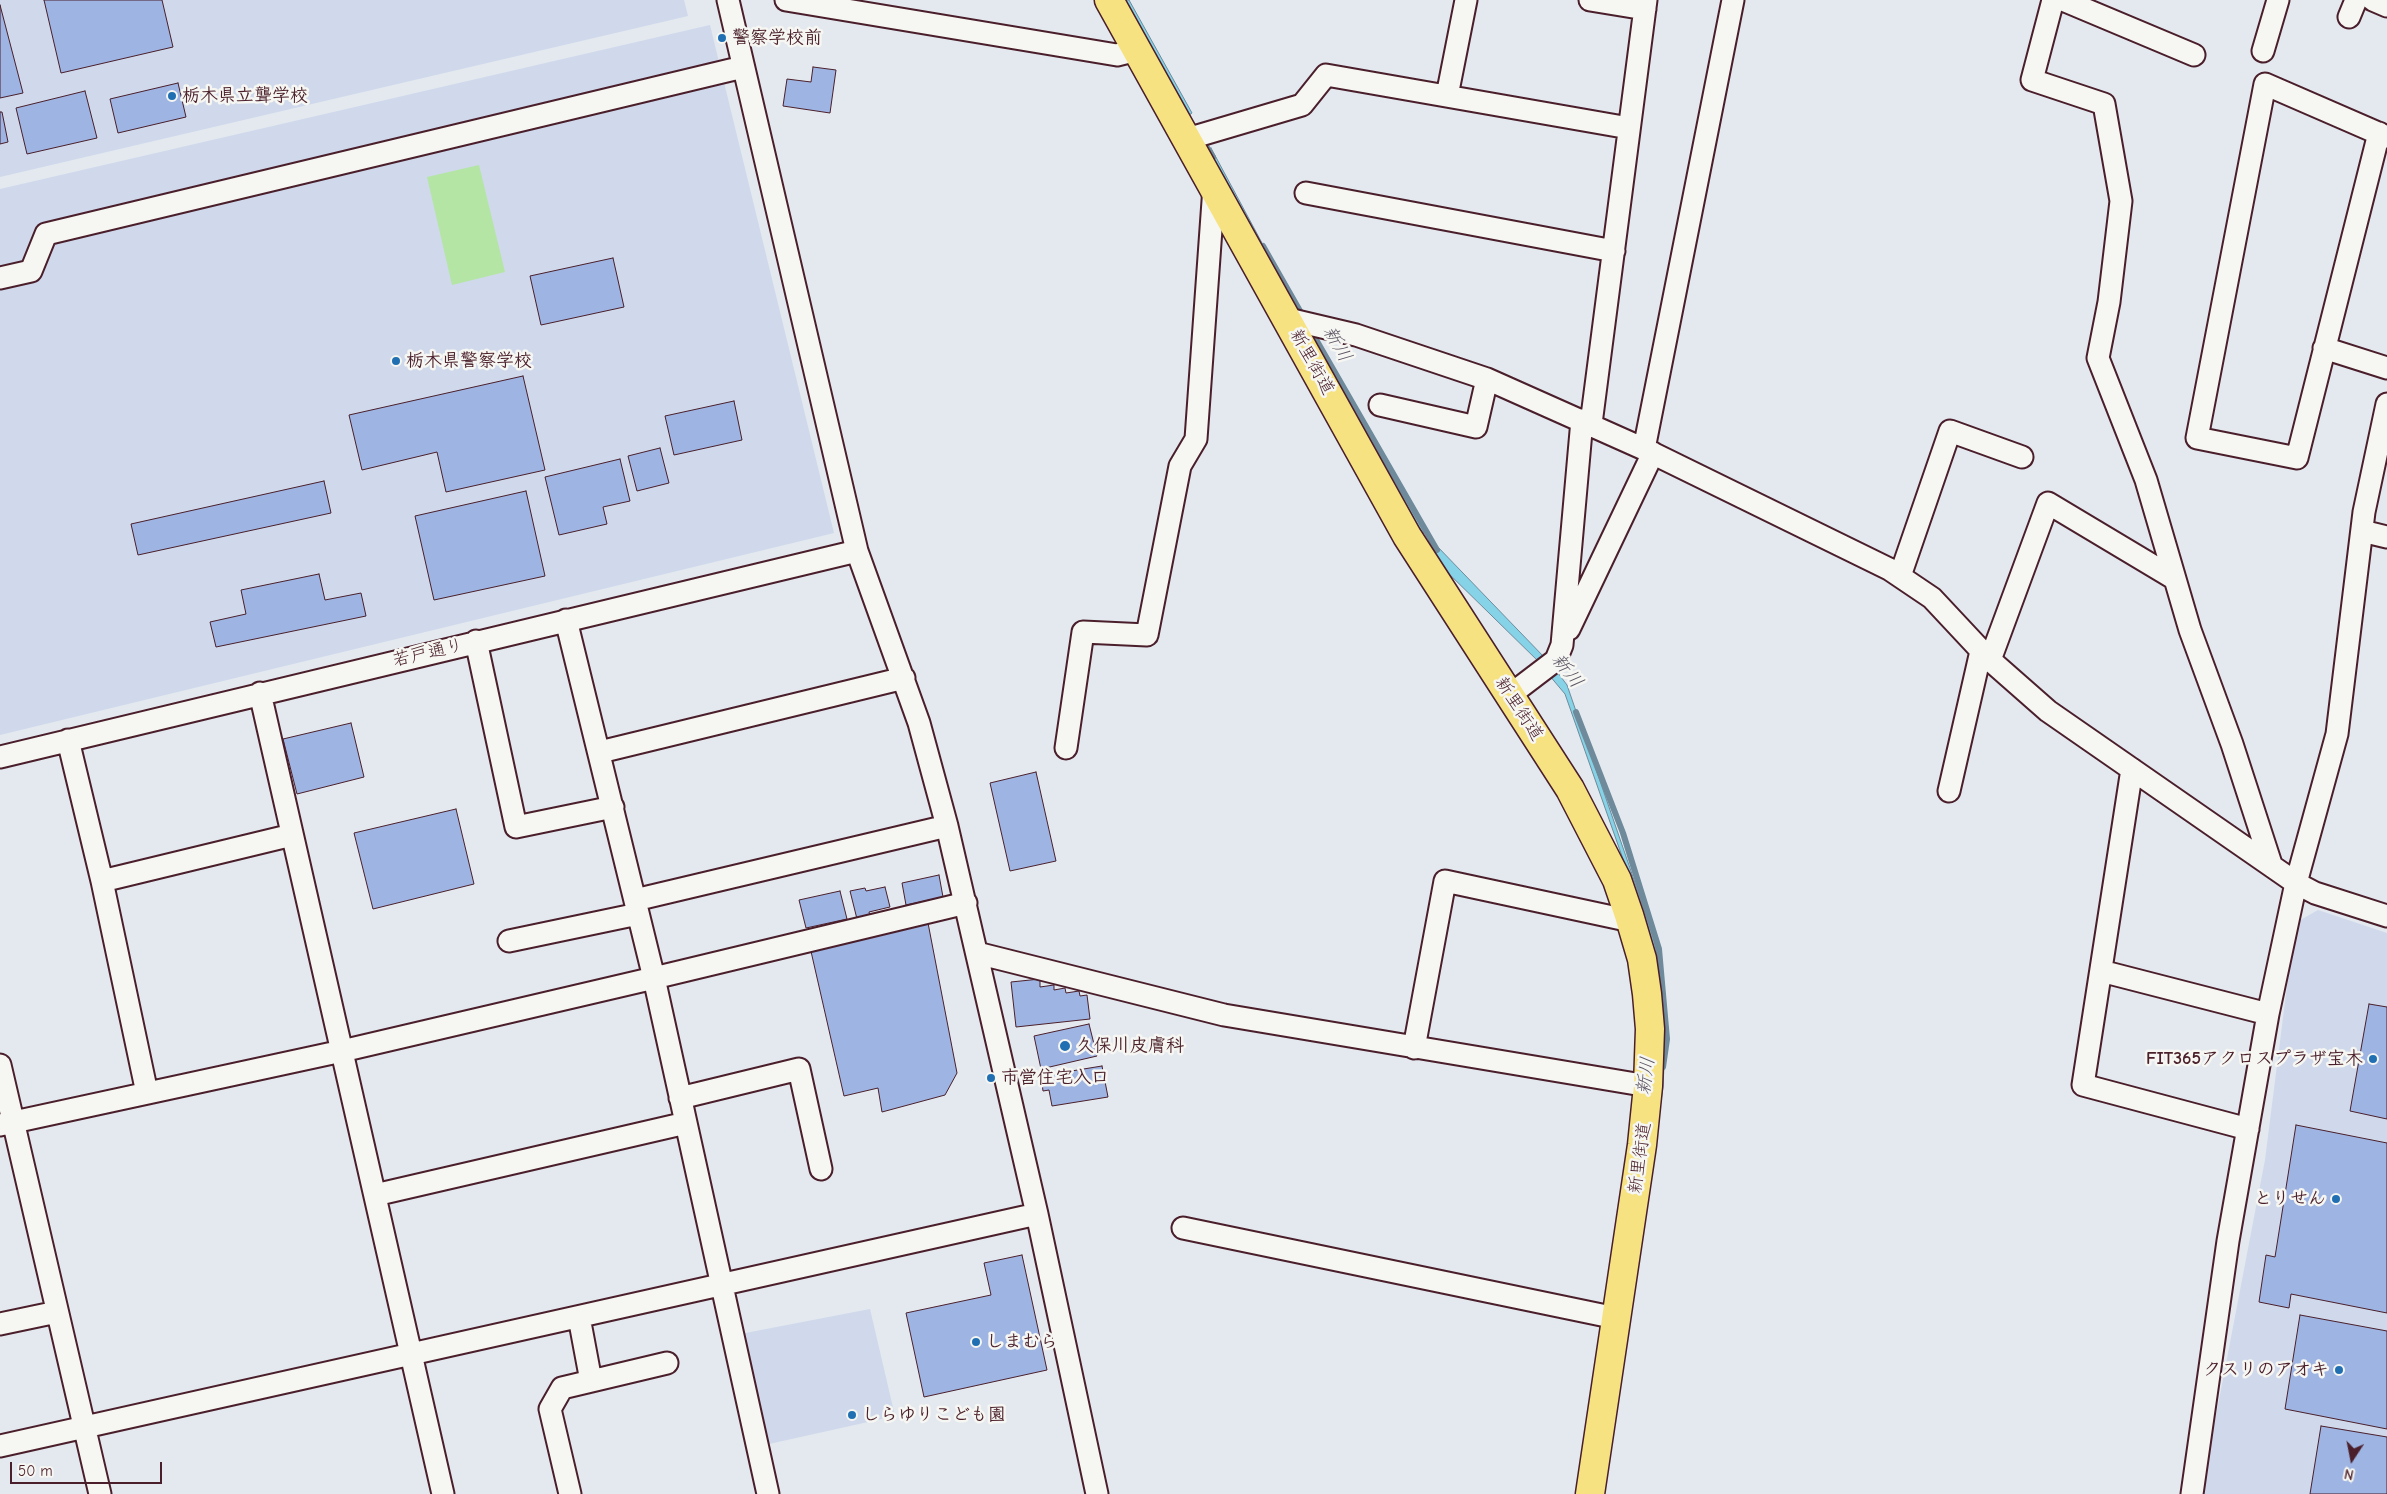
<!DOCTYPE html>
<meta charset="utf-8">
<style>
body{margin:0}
#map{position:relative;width:2387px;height:1494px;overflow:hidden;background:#e4e9ef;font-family:"Comic Neue",sans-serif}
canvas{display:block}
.north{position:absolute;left:2327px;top:1434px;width:50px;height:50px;-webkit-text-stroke:4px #f6f6f2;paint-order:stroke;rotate:191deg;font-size:14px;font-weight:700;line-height:20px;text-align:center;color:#4a1f2b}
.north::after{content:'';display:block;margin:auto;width:18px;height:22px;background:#4a1f2b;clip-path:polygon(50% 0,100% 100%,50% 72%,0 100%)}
.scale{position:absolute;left:10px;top:1462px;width:152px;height:22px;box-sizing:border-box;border:2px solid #4a1f2b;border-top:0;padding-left:6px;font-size:15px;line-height:18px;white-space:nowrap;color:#4a1f2b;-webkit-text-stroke:4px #f6f6f2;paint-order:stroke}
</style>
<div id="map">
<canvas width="2387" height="1494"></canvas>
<div class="north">N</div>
<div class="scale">50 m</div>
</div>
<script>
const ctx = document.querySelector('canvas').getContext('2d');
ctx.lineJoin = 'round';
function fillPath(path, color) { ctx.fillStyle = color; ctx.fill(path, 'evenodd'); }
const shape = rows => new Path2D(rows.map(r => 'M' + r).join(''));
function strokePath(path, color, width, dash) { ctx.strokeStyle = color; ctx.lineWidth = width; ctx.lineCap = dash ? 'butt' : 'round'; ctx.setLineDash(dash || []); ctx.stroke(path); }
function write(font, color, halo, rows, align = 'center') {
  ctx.font = font + ' "Comic Neue","Klee One",sans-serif'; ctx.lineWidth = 5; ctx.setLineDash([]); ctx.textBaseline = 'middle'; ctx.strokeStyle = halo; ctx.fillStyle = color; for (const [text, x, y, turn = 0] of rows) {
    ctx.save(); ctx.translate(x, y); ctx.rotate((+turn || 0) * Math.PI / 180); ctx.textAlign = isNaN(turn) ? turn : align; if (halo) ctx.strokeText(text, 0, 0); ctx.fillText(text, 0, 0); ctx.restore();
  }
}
const built = shape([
 [0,0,684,0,688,16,0,177],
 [710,25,834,533,0,735,0,189],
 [2318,910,2387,933,2387,1494,2201,1494,2265,1160,2295,923],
 [870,1309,895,1416,760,1446,735,1335]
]);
const green = shape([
 [479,165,505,272,452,285,427,177]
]);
const water = shape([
 [1119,0,1129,0,1192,113,1185,118,1119,0],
 [1211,148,1291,297,1285,300,1204,152,1211,148],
 [1310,330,1425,531,1419,536,1303,334,1310,330],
 [1435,544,1545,658,1540,663,1443,568,1427,549,1435,544],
 [1555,669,1567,685,1653,935,1658,959,1665,1044,1663,1087,1632,1301,1656,1092,1630,879,1565,694,1549,675,1555,669]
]);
const stream = shape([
 [1201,138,1213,157],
 [1263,246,1304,318],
 [1310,329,1437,550],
 [1576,712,1623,833,1659,949,1667,1039,1663,1067]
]);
const building = shape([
 [44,0,162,0,173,47,61,73,44,0],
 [0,5,23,93,0,98,0,5],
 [813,67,836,70,830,113,783,106,787,79,811,82,813,67],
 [178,83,186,117,118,133,110,99,178,83],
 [85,91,97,138,27,154,16,108,85,91],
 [0,112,2,112,8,142,0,144,0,112],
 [613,258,624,307,541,325,530,276,613,258],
 [523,376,545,470,446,492,437,452,362,470,349,415,523,376],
 [734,401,742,440,674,455,665,416,734,401],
 [660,448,669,483,637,491,628,456,660,448],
 [620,459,630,501,603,507,607,524,559,535,545,477,620,459],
 [324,481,331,513,138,555,131,524,324,481],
 [526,491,545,576,434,600,415,516,526,491],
 [319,574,325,600,361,593,366,616,216,647,210,622,246,614,241,590,319,574],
 [351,723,364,777,297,794,283,739,351,723],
 [1036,772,1056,861,1010,871,990,783,1036,772],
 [456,809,474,884,373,909,354,833,456,809],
 [939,875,943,897,906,905,902,883,939,875],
 [885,887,890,907,869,912,870,916,857,919,850,891,865,888,866,891,885,887],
 [840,891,847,919,806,928,799,900,840,891],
 [928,923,957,1073,945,1095,882,1112,878,1088,844,1096,810,947,928,923],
 [1040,979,1040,987,1054,985,1054,990,1065,988,1066,993,1079,991,1080,996,1087,995,1090,1019,1016,1027,1011,982,1040,979],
 [2369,1004,2387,1007,2387,1119,2350,1111,2369,1004],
 [1089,1024,1097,1056,1041,1069,1034,1036,1089,1024],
 [1102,1066,1108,1097,1052,1106,1049,1090,1043,1091,1041,1076,1102,1066],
 [2296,1125,2387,1143,2387,1313,2291,1294,2289,1308,2259,1302,2266,1255,2275,1257,2296,1125],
 [1022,1255,1047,1370,924,1397,906,1313,991,1295,984,1263,1022,1255],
 [2300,1315,2387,1331,2387,1429,2285,1409,2300,1315],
 [2321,1426,2387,1437,2387,1494,2310,1494,2321,1426]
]);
const minor = shape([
 [728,0,857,551,919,723,947,826,1037,1214,1097,1494],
 [786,0,1117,55,1137,50],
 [1590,0,1645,9],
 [2053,0,2032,80,2104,104,2121,201,2109,302,2098,358,2146,480,2190,630,2232,744,2271,864],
 [2063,0,2194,55],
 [2373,0,2387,6],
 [2349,17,2356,0],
 [2263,51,2278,0],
 [1447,96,1466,0],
 [2379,133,2297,458,2197,438,2265,84,2387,137],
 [1187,139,1302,105,1326,75,1629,128],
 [1306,193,1614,251],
 [0,278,31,271,46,234,743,67],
 [1288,319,1356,335,1487,379,1644,449,1889,569,1932,598,1990,660,2048,711,2296,883,2315,893,2387,916],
 [2324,348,2387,368],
 [1380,405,1476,427,1487,379],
 [1591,424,1646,0],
 [1644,449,1733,0],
 [2362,531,2387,537],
 [1900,576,1950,431,2022,457],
 [566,620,654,978,768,1494],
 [1569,629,1653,453],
 [476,641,516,827,613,807],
 [1990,660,2048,503,2175,579],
 [260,693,443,1494],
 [1510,695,1556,660,1562,645,1582,420],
 [68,740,102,881,147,1093],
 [1066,748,1083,632,1147,635,1180,466,1196,439,1214,187],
 [600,752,904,678],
 [0,757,857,551],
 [2132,769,2083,1085,2248,1129],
 [1949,791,1981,651],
 [102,881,292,835],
 [635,900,947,826],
 [509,941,638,914],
 [977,953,1224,1015,1648,1086],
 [2101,971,2268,1014],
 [1414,1048,1445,881,1631,921],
 [0,1065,100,1494],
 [680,1098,799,1069,821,1169],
 [0,1125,342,1051,654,978,966,903],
 [375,1195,686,1123],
 [1183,1228,1616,1318],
 [579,1317,591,1381],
 [0,1324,57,1312],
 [0,1446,1037,1214],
 [570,1494,550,1409,562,1388,667,1363],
 [2192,1494,2228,1241,2268,1014,2296,883,2337,734,2364,512,2387,404]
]);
const major = shape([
 [1109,0,1407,536,1570,789,1617,880,1629,915,1642,959,1647,994,1650,1029,1648,1086,1642,1145,1590,1494]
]);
const markers = [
 [722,38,5,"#1f6fb2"],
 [172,96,5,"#1f6fb2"],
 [396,361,5,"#1f6fb2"],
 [1065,1046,6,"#1f6fb2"],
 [2373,1059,5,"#1f6fb2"],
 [991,1078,5,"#1f6fb2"],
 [2336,1199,5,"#1f6fb2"],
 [976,1342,5,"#1f6fb2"],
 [2339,1370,5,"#1f6fb2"],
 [852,1415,5,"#1f6fb2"]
];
const poiNames = [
 ["警察学校前",732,38],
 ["栃木県立聾学校",182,96],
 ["栃木県警察学校",406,361],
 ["久保川皮膚科",1076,1046],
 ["FIT365アクロスプラザ宝木",2363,1059,"right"],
 ["市営住宅入口",1001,1078],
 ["とりせん",2326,1199,"right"],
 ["しまむら",986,1342],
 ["クスリのアオキ",2329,1370,"right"],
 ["しらゆりこども園",862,1415]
];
const streetNames = [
 ["新里街道",1312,362,61],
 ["若戸通り",428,653,-13],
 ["新里街道",1519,709,57],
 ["新里街道",1640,1158,-82]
];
const waterNames = [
 ["新川",1337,344,60],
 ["新川",1567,671,52],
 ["新川",1646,1076,-82]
];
fillPath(built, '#cfd9eb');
fillPath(green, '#b4e5a4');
fillPath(water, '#86d2e6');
strokePath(water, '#6e8a9b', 1);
strokePath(stream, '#6e8a9b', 6);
fillPath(building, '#9eb4e2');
strokePath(building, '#4a1f2b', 1);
strokePath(minor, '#4a1f2b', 25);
strokePath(major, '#4a1f2b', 31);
strokePath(minor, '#f6f6f2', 21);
strokePath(major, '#f6e281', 28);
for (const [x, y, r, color] of markers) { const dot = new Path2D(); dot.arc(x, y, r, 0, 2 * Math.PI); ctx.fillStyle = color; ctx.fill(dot); strokePath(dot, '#f6f6f2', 2); }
write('bold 18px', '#4a1f2b', '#f6f6f2', poiNames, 'left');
write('18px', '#4a1f2b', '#f6f6f2', streetNames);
write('italic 19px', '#5c5563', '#f6f6f2', waterNames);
</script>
